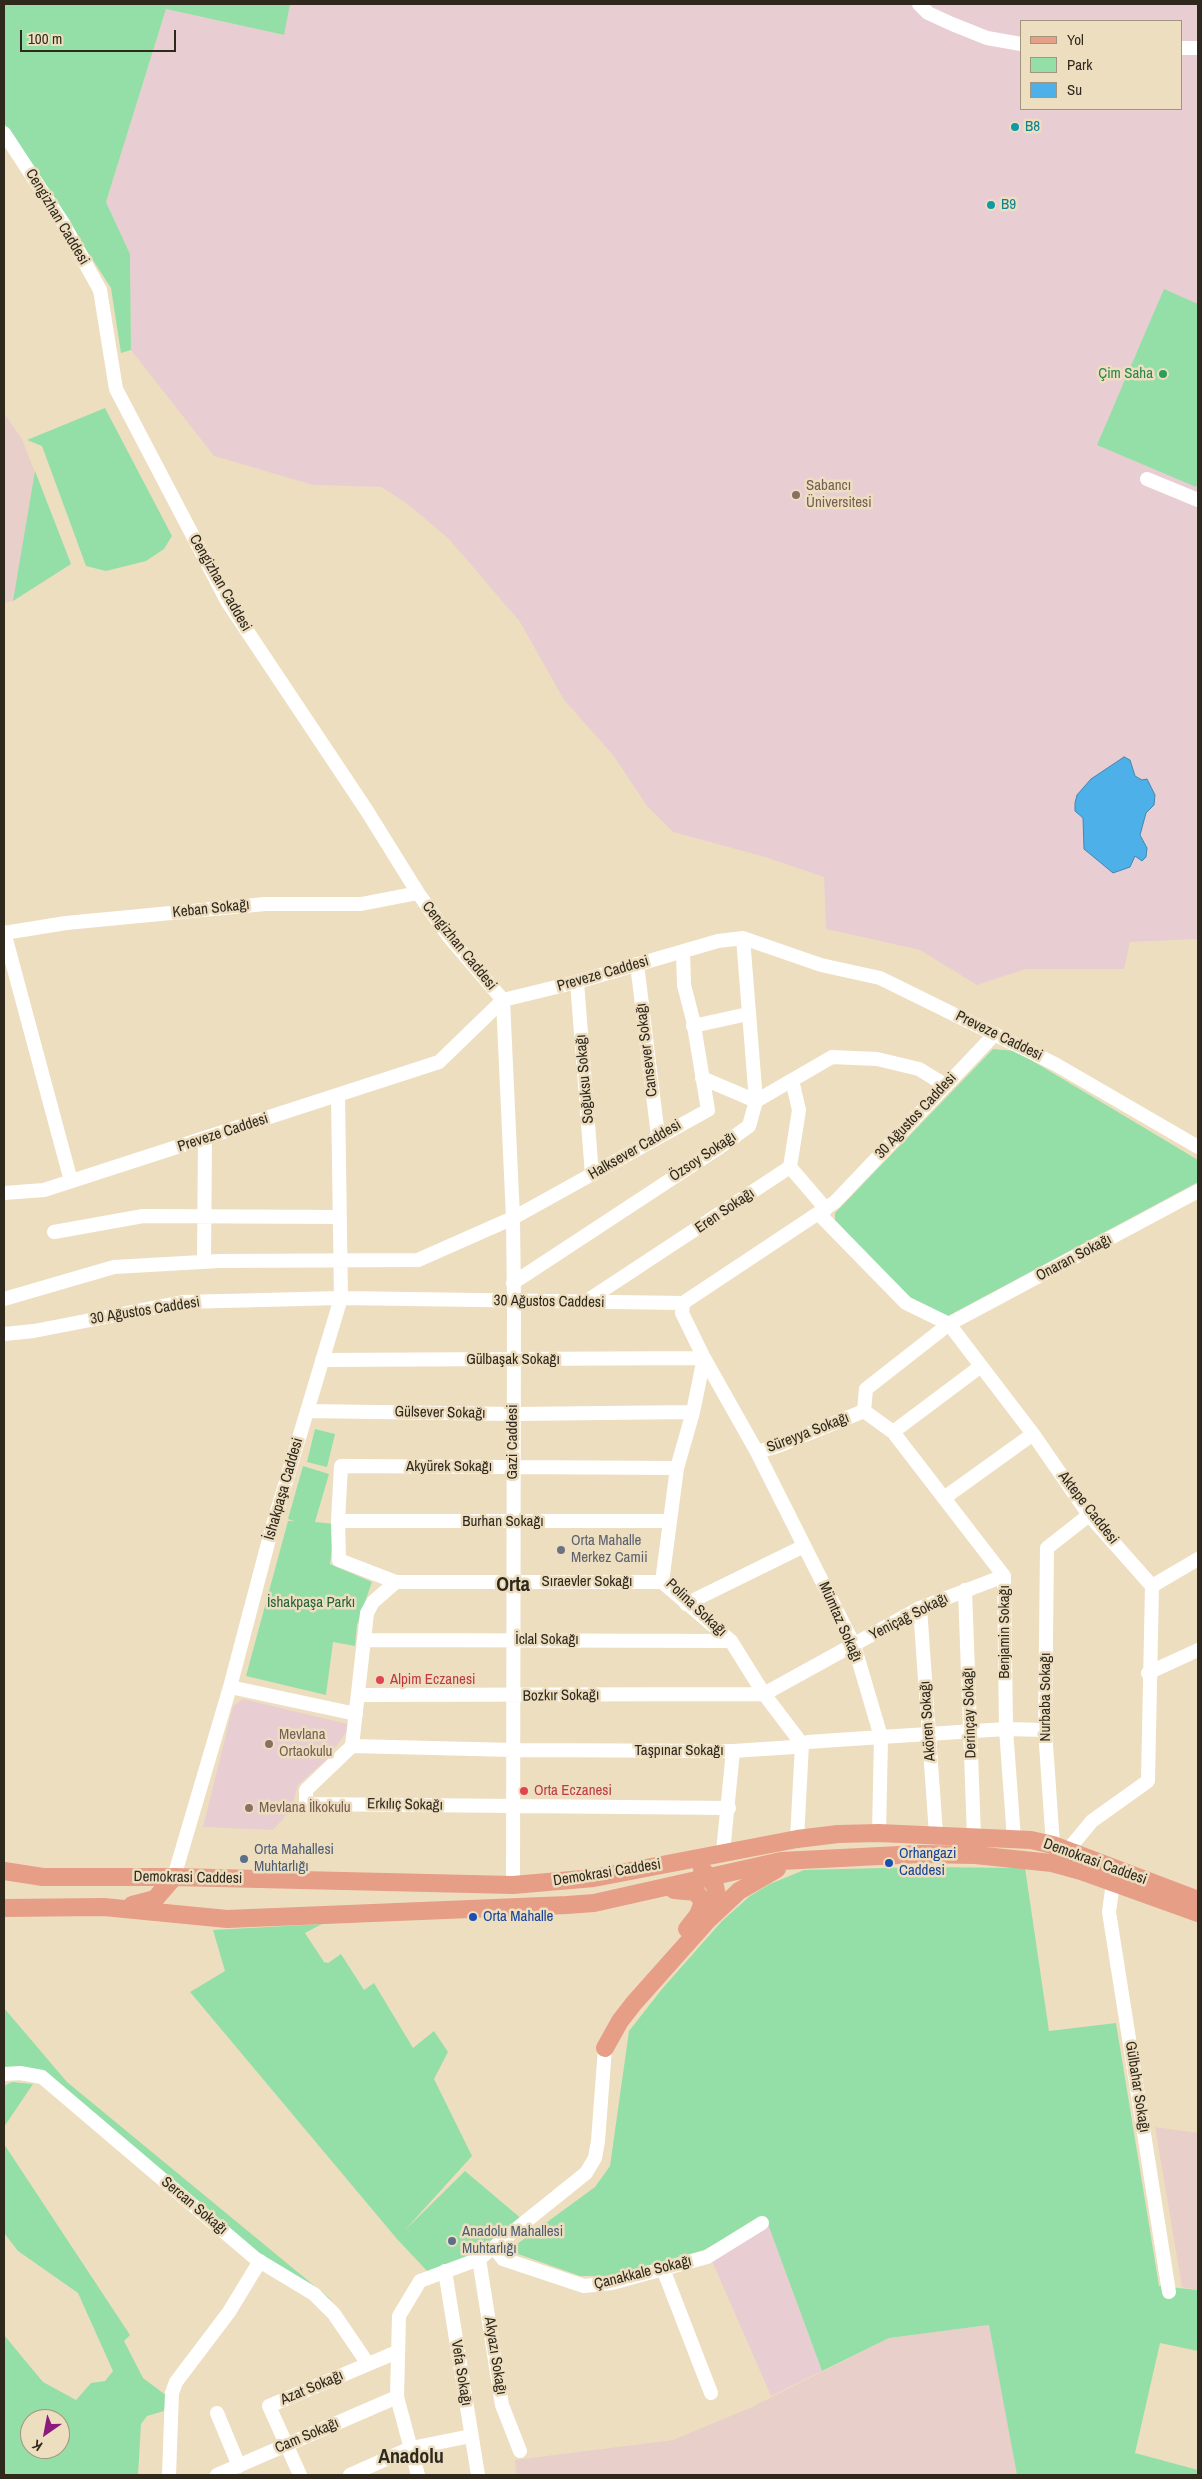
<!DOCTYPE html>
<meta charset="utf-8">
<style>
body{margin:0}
#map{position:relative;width:1202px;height:2479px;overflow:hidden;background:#eedec0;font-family:"Archivo Narrow",sans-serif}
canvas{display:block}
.frame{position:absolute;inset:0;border:5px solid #2e281d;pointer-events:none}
.legend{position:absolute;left:1020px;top:20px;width:162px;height:90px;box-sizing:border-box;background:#eedec0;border:1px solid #a1957f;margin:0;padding:6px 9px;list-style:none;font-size:15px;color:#2e281d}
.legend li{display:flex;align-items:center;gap:10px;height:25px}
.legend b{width:25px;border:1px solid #a1957f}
.north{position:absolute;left:20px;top:2409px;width:50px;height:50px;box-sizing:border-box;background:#eedec0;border:1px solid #a1957f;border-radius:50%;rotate:213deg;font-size:14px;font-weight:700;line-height:20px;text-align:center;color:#2e281d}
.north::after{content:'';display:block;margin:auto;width:18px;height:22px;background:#8c1b7d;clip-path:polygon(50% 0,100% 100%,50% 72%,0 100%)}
.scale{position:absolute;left:20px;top:30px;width:156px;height:22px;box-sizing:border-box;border:2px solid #2e281d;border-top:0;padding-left:6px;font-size:15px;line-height:18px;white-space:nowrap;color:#2e281d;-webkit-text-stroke:4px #eedec0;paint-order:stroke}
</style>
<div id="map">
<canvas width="1202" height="2479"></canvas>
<div class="frame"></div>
<ul class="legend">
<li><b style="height:6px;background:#e69e86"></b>Yol</li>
<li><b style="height:14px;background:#94dfa8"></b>Park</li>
<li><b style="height:14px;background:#4db0e9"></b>Su</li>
</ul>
<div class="north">K</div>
<div class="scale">100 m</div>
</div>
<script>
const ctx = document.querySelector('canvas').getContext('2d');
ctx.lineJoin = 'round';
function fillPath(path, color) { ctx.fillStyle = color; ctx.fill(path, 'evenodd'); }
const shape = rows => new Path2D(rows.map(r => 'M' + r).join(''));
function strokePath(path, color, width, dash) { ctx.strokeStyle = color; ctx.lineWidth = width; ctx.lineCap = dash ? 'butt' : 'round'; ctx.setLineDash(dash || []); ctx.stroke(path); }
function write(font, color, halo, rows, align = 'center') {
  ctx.font = font + ' "Archivo Narrow",sans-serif'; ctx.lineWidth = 5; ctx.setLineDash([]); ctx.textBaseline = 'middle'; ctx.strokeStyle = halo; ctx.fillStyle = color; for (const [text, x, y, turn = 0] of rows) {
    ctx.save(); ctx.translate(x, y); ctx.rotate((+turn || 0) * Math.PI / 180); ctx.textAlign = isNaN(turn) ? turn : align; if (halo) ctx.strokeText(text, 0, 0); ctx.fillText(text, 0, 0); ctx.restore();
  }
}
const commercial = shape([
 [4,413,22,439,71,564,13,601,4,603],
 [1155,2127,1198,2133,1198,2290,1182,2287],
 [990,2325,1017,2475,516,2475,515,2460,673,2440,752,2407,889,2338]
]);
const education = shape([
 [289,4,1198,4,1198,939,1130,942,1124,969,1026,969,977,985,920,950,826,929,824,877,765,857,673,832,647,806,613,755,564,700,520,622,449,539,406,503,381,487,313,485,214,456,131,350,130,254,106,202,166,9,283,35],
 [1021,21,1181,21,1181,109,1021,109],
 [243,1699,348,1724,347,1731,328,1758,298,1785,291,1810,273,1830,203,1827,233,1706],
 [769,2226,822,2371,771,2396,712,2261]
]);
const green = shape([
 [4,4,290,4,284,35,166,9,106,202,130,254,131,350,121,353,111,288,4,123],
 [1164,289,1198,304,1198,482,1196,487,1097,445],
 [105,408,172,536,164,549,146,561,106,571,86,566,42,446,27,440],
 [35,471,71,564,13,601],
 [993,1049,1016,1051,1198,1160,1198,1182,948,1316,909,1300,835,1220,835,1213],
 [315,1429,335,1434,327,1467,307,1462],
 [303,1466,329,1474,315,1522,335,1524,330,1564,372,1582,357,1625,355,1646,333,1642,326,1695,246,1676,288,1521,294,1521,288,1519],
 [922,1867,1025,1868,1049,2031,1116,2023,1159,2286,1198,2290,1198,2351,1160,2343,1135,2453,1198,2470,1198,2475,1017,2475,989,2325,889,2338,822,2371,765,2216,704,2250,609,2276,580,2276,518,2254,513,2247,595,2187,610,2166,629,2031,662,1989,722,1921,750,1896,770,1884,804,1870],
 [322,1924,305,1933,324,1962,328,1963,341,1954,364,1990,374,1983,413,2048,434,2031,448,2052,434,2079,472,2156,405,2230,465,2171,523,2220,475,2254,428,2272,397,2239,190,1992,225,1971,213,1930],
 [4,2008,67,2082,334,2302,260,2255,42,2074,4,2067],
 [12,2082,33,2084,4,2127,4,2086],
 [4,2144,130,2335,124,2341,143,2378,167,2396,164,2411,147,2416,141,2424,138,2475,4,2475,4,2335,43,2382,76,2400,91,2383,105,2381,113,2371,78,2293,18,2251,4,2233],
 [30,2419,60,2419,60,2449,30,2449]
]);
const water = shape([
 [1124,757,1130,760,1135,776,1142,780,1147,779,1155,795,1154,805,1146,813,1140,835,1147,848,1146,857,1142,861,1135,856,1130,867,1113,873,1084,849,1083,818,1075,811,1075,803,1077,795,1091,779,1124,757]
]);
const minor = shape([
 [919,4,928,13,952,24,987,38,1021,44],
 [1181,48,1198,48],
 [4,133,63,223,100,290,116,389,227,601,367,811,418,893,449,937,503,1000,513,1218,514,1301,513,1885],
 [1147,479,1198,500],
 [4,932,71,1181],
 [4,933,66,923,265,904,361,904,418,893],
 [637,964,658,1136],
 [577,982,592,1175],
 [693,1026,748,1014],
 [702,1078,756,1101,743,938],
 [790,1167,826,1209],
 [4,1193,44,1190,439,1062,503,1000,577,982,718,941,743,938,821,965,880,978,1055,1064,1198,1147],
 [819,1214,906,1303,949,1324,1033,1434,1089,1515,1152,1586,1148,1781,1092,1821,1067,1851],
 [54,1232,143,1216,340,1217],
 [204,1262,205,1138],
 [513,1283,717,1149,749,1126,756,1101,832,1057,877,1059,919,1069,945,1085],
 [4,1299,114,1267,219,1261,418,1260,513,1218,708,1110,693,1020,684,985,683,952],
 [585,1302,790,1167,799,1110,792,1080],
 [683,1303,682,1313,704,1358,693,1412,677,1468,662,1582,731,1641,764,1694,802,1744,797,1839],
 [4,1334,34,1331,183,1302,341,1298,683,1303,835,1202,995,1034],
 [322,1360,704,1358,757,1452,854,1645,881,1737,879,1833],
 [307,1411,513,1414,693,1412],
 [864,1411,866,1389,949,1324,1198,1191],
 [893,1432,1004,1576,1006,1729,1014,1839],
 [757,1452,778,1446,864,1411,893,1432,981,1366],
 [944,1498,1033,1434],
 [338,1521,669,1521],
 [396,1582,373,1602,367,1613,352,1746,306,1790,306,1804,729,1808],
 [662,1582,396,1582,339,1560,338,1521,341,1466,677,1468],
 [1152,1586,1198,1559],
 [965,1590,974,1836],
 [686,1604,804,1546],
 [920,1608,936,1834],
 [364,1640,731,1641],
 [1148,1673,1198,1650],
 [230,1687,356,1714],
 [358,1695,764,1694,920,1608,1004,1576],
 [352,1746,513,1750,733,1751,794,1747,808,1742,881,1737,1006,1729,1045,1730],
 [1053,1845,1045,1730,1047,1548,1089,1515],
 [723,1852,733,1751],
 [174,1877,230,1687,272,1528,341,1298,338,1095],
 [1113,1883,1109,1912,1169,2292],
 [4,2074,20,2073,42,2077,256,2259,314,2294,334,2314,368,2364],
 [494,2247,503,2259,584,2286,612,2283,707,2257,762,2223],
 [479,2259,502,2405,520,2451],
 [663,2269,711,2393],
 [445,2271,478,2475],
 [217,2413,239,2466],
 [169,2475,172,2393,176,2382,229,2312,260,2261],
 [217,2475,397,2397],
 [300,2475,269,2406,397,2352],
 [350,2475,411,2448,471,2436],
 [418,2475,397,2397,399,2316,420,2281,479,2259,586,2173,595,2158,598,2141,605,2048]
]);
const major = shape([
 [702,1869,715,1886,717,1896,716,1904,709,1917],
 [4,1871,43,1877,174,1877,513,1885,594,1878,797,1839,838,1834,879,1833,1031,1840,1053,1845,1198,1900],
 [674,1890,696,1892,703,1902,698,1915,687,1929],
 [132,1905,155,1899,174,1877],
 [4,1908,104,1907,227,1919,567,1905,594,1903,781,1861,920,1854,975,1855,1052,1863,1081,1871,1198,1913],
 [605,2048,620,2021,634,2003,707,1921,739,1891,777,1869]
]);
const markers = [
 [1015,127,5,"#0f9aa8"],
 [991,205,5,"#0f9aa8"],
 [1163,374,5,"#2e9e5b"],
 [796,495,5,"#8d6e63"],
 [561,1550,5,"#6b7280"],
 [380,1680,5,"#e0444e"],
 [269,1744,5,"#8d6e63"],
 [524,1791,5,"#e0444e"],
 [249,1808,5,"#8d6e63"],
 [244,1859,5,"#5c6f8a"],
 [889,1863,5,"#1a4fb4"],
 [473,1917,5,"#1a4fb4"],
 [452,2241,5,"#5c6f8a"]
];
const cultureNames = [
 ["B8",1025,127],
 ["B9",1001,205]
];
const streetNames = [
 ["Cengizhan Caddesi",57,217,59],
 ["Cengizhan Caddesi",220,583,60],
 ["Keban Sokağı",211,909,-6],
 ["Cengizhan Caddesi",459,946,51],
 ["Preveze Caddesi",603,974,-16],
 ["Preveze Caddesi",999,1036,26],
 ["Cansever Sokağı",647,1050,-97],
 ["Soğuksu Sokağı",585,1079,-95],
 ["30 Ağustos Caddesi",916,1116,-47],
 ["Preveze Caddesi",223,1133,-18],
 ["Halksever Caddesi",635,1150,-30],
 ["Özsoy Sokağı",703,1157,-34],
 ["Eren Sokağı",725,1211,-34],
 ["Onaran Sokağı",1074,1258,-28],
 ["30 Ağustos Caddesi",549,1302,1],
 ["30 Ağustos Caddesi",145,1311,-9],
 ["Gülbaşak Sokağı",513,1360],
 ["Gülsever Sokağı",440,1413,1],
 ["Süreyya Sokağı",808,1433,-21],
 ["Gazi Caddesi",513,1442,-90],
 ["Akyürek Sokağı",449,1467],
 ["İshakpaşa Caddesi",284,1489,-74],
 ["Aktepe Caddesi",1088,1508,52],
 ["Burhan Sokağı",503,1522],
 ["Sıraevler Sokağı",587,1582],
 ["Polina Sokağı",696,1608,43],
 ["Yeniçağ Sokağı",909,1617,-27],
 ["Mümtaz Sokağı",840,1622,66],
 ["Benjamin Sokağı",1005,1632,-90],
 ["İclal Sokağı",547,1640],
 ["Bozkır Sokağı",561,1696,-1],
 ["Nurbaba Sokağı",1046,1697,-90],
 ["Derinçay Sokağı",970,1713,-92],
 ["Akören Sokağı",928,1721,-94],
 ["Taşpınar Sokağı",679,1751],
 ["Erkılıç Sokağı",405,1805,1],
 ["Demokrasi Caddesi",1095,1862,20],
 ["Demokrasi Caddesi",607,1873,-9],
 ["Demokrasi Caddesi",188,1878,1],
 ["Gülbahar Sokağı",1137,2087,81],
 ["Sercan Sokağı",194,2206,40],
 ["Çanakkale Sokağı",643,2273,-14],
 ["Akyazı Sokağı",495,2356,81],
 ["Vefa Sokağı",461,2373,81],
 ["Azat Sokağı",312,2388,-23],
 ["Cam Sokağı",307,2436,-23]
];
const leisureNames = [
 ["Çim Saha",1153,374]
];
const educationNames = [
 ["Sabancı",806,486],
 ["Üniversitesi",806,503],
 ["Mevlana",279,1735],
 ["Ortaokulu",279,1752],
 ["Mevlana İlkokulu",259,1808]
];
const worshipNames = [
 ["Orta Mahalle",571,1541],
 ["Merkez Camii",571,1558]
];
const parkNames = [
 ["İshakpaşa Parkı",311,1603]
];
const healthNames = [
 ["Alpim Eczanesi",390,1680],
 ["Orta Eczanesi",534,1791]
];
const serviceNames = [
 ["Orta Mahallesi",254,1850],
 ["Muhtarlığı",254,1867],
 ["Anadolu Mahallesi",462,2232],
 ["Muhtarlığı",462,2249]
];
const transitNames = [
 ["Orhangazi",899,1854],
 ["Caddesi",899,1871],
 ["Orta Mahalle",483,1917]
];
const districtNames = [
 ["Orta",513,1586],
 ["Anadolu",411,2458]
];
fillPath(commercial, '#e9cfc9');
fillPath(education, '#e8ced2');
fillPath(green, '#94dfa8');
fillPath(water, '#4db0e9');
strokePath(water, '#4487ac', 1);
strokePath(minor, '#fff', 14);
strokePath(major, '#e69e86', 18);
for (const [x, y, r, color] of markers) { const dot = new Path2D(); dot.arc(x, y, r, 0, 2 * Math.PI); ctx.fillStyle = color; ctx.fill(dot); strokePath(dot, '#eedec0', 2); }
write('15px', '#0d838f', '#eedec0', cultureNames, 'left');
write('15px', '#2e281d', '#eedec0', streetNames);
write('15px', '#27864d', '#eedec0', leisureNames, 'right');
write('15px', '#785e54', '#eedec0', educationNames, 'left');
write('15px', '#5b616d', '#eedec0', worshipNames, 'left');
write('15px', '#24623a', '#eedec0', parkNames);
write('15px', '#be3a42', '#eedec0', healthNames, 'left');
write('15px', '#4e5e75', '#eedec0', serviceNames, 'left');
write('15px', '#164399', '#eedec0', transitNames, 'left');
write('bold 20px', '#2e281d', '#eedec0', districtNames);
</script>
